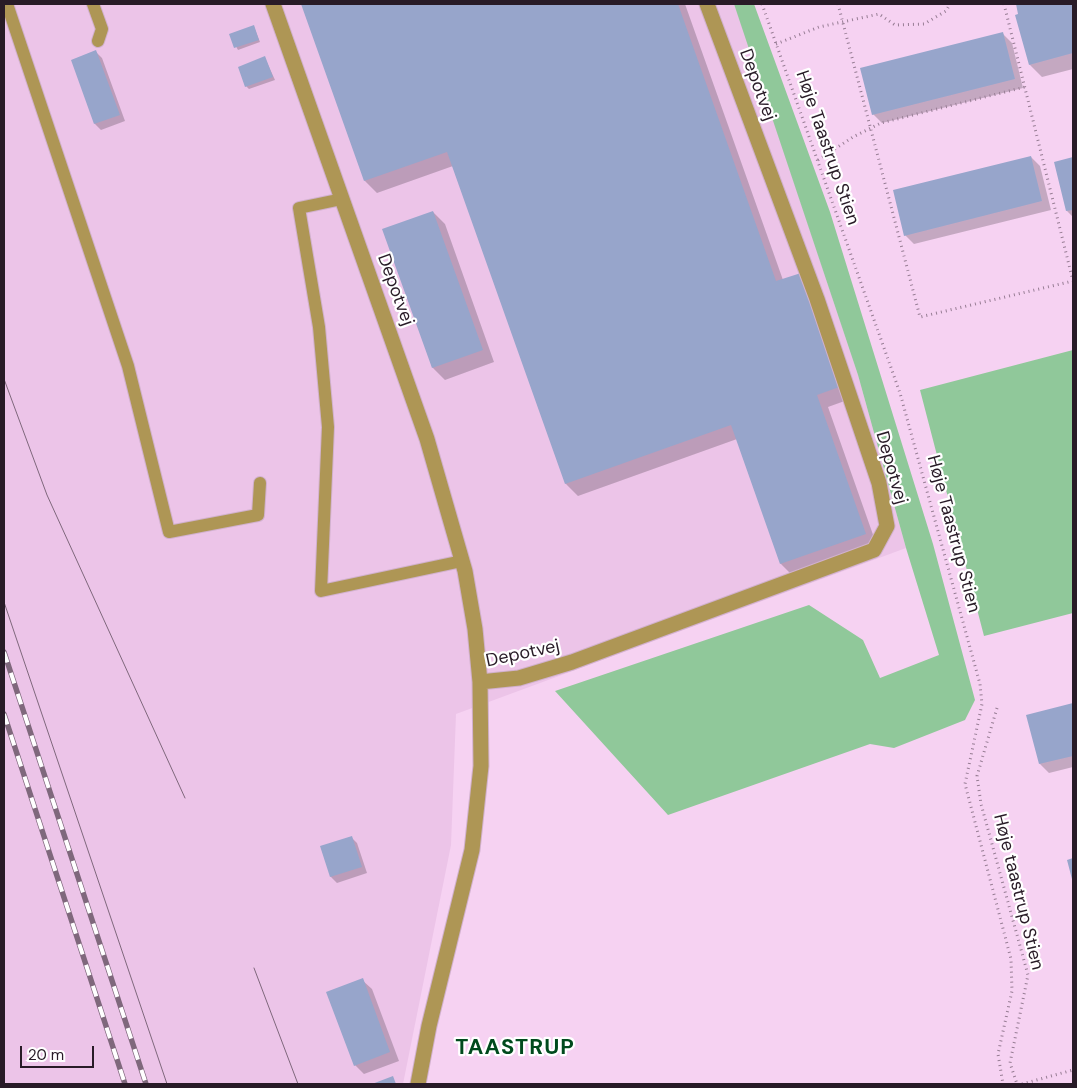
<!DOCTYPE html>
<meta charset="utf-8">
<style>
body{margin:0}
#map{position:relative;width:1077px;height:1088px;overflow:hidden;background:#f6d2f2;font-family:"DM Sans",sans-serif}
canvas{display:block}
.frame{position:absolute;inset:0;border:5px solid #281b27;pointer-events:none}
.scale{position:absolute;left:20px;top:1046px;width:74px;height:22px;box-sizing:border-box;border:2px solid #281b27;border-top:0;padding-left:6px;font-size:15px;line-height:18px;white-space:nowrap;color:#281b27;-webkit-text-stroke:4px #fff;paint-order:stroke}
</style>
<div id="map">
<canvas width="1077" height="1088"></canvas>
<div class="frame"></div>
<div class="scale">20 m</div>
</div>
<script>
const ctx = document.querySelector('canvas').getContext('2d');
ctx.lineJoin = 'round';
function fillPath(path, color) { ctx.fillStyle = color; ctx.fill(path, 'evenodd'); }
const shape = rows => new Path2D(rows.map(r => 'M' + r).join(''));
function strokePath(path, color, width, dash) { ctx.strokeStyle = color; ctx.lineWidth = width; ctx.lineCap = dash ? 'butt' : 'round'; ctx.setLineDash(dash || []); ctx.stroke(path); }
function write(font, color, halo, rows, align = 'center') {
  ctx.font = font + ' "DM Sans",sans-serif'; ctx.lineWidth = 4.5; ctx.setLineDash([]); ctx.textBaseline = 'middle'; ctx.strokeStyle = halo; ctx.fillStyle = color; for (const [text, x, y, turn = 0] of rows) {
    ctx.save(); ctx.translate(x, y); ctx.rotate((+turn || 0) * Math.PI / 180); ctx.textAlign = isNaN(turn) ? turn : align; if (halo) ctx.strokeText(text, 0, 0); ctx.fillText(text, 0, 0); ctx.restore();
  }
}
const built = shape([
 [4,4,734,4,743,28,858,375,906,548,456,714,451,845,403,1084,4,1084]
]);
const green = shape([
 [734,4,754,4,830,212,933,544,975,700,965,720,894,748,870,744,668,815,555,691,809,605,863,640,880,678,939,655,906,548,858,375],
 [1073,350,1073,613,984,636,920,390]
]);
const shadow = shape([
 [302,4,685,4,783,280,853,398,828,407,877,546,793,576,781,564,737,439,578,496,566,484,453,166,377,193,365,181],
 [1017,4,1073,4,1073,69,1042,77,1030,65,1017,16,1020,15],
 [254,27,260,42,238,50,230,35],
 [1003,34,1012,43,1023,88,882,123,873,114],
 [96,52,102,58,125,121,101,130,95,124,73,60],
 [265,58,275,80,249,89,246,86],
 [1031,157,1040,166,1051,210,914,244,905,235],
 [1073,158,1073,217,1067,211,1055,163],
 [433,212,445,224,494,362,445,380,433,368],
 [1073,705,1073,767,1049,773,1040,764,1028,716],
 [351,837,357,843,367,873,337,883,331,877,322,847],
 [362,980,372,989,399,1061,364,1074,355,1065]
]);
const building = shape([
 [301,4,678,4,776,281,801,273,842,386,817,395,866,534,780,564,731,425,565,484,447,152,364,181],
 [1016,4,1073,4,1073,53,1029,65,1015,15,1018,14],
 [254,25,259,40,234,48,229,34],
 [1003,32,1015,79,872,115,860,68],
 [96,50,120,115,94,124,71,60],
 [265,56,273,77,245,87,238,67],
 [1031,156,1042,201,904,236,893,190],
 [1073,157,1073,210,1066,211,1054,162],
 [433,211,483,350,432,368,382,229],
 [1073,703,1073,756,1039,764,1026,715],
 [352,836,362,867,330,877,320,846],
 [1073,858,1073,883,1067,860],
 [363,978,390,1052,354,1066,326,992],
 [393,1076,396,1084,372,1084]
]);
const path = shape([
 [762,4,900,393,980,684,982,704,965,784,1011,959,1012,991,998,1054,1003,1084],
 [838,4,920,317,1073,281],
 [1004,4,1073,281],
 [776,44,819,27,879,14,895,25,924,24,946,11,950,4],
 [818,160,853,137,881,123,1025,87],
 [997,708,977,776,981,804,1028,975,1010,1063,1017,1084],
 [1022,1084,1073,1070]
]);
const lane = shape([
 [7,4,128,366,169,532,258,515,260,483],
 [93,4,102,29,98,41],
 [342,199,299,208,319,327,328,427,321,591,462,561]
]);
const street = shape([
 [273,4,427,439,465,571,475,629,480,682,481,766,472,850,429,1026,418,1084],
 [480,682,519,678,572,662,874,550,887,526,879,483,817,299,707,4]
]);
const tram = shape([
 [4,379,47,495,185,798],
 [4,602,167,1084],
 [254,968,298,1084]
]);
const rail = shape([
 [4,652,146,1084],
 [4,714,125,1084]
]);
const streetNames = [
 ["Depotvej",757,85,70],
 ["Høje Taastrup Stien",827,148,71],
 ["Depotvej",395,290,70],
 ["Depotvej",891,468,74],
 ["Høje Taastrup Stien",953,534,75],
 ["Depotvej",523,654,-12],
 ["Høje taastrup Stien",1018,892,76]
];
const districtNames = [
 ["TAASTRUP",515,1048]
];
fillPath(built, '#ecc4e8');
fillPath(green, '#90c89a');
fillPath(shadow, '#0003');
fillPath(building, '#97a5cb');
strokePath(lane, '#d1b1cd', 14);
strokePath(street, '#d1b1cd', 17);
strokePath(path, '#977d94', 3, [1, 4]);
strokePath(lane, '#ae9655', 12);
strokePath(street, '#ae9655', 15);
strokePath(tram, '#7f687c', 1);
strokePath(rail, '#7f687c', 5.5);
strokePath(rail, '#fff', 4, [11]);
write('18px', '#281b27', '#fff', streetNames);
ctx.letterSpacing = '1px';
write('bold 22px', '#004a1d', '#fff', districtNames);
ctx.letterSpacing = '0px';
</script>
